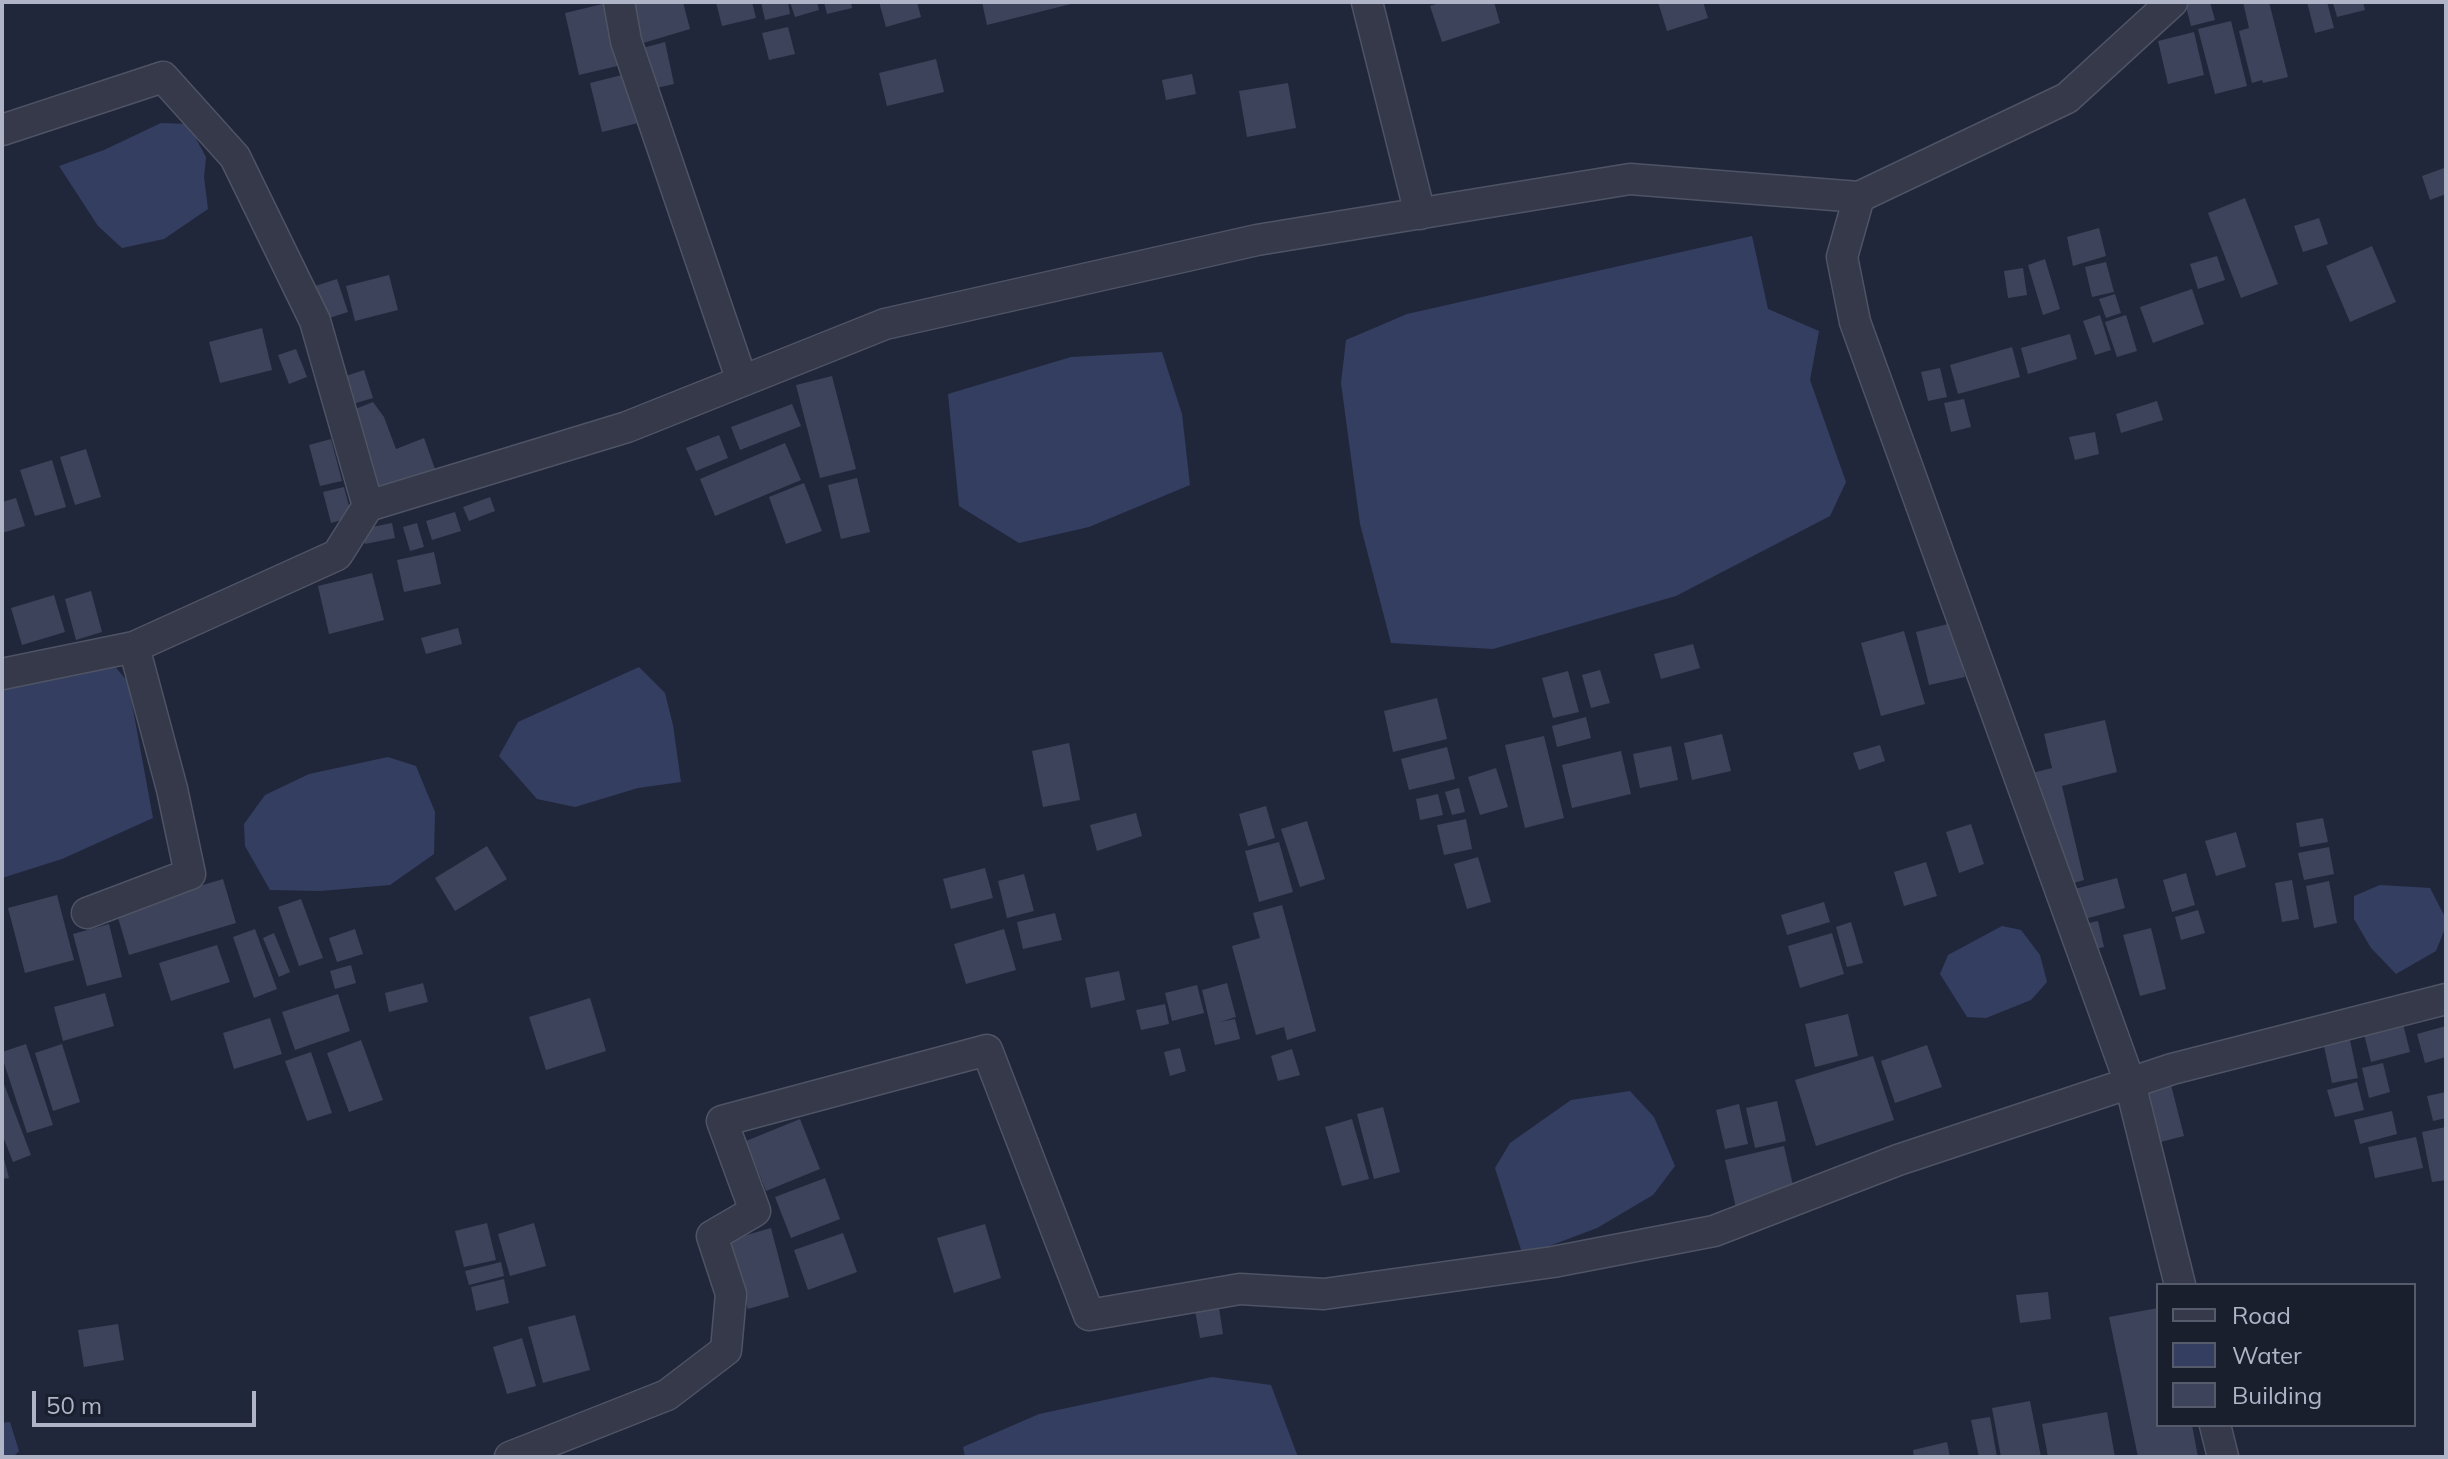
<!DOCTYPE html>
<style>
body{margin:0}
#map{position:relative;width:2448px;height:1459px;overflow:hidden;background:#21273a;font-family:Mulish,sans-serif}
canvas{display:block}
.frame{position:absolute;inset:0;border:4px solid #afb4c6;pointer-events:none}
.legend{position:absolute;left:2156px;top:1283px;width:260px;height:144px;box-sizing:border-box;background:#1a1f2e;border:2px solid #565b6b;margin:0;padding:10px 14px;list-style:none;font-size:24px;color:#afb4c6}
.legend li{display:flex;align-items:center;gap:16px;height:40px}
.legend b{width:40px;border:2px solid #565b6b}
.scale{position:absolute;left:32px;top:1391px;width:224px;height:36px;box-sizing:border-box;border:4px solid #afb4c6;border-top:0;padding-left:10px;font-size:24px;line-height:28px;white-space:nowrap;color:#afb4c6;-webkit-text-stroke:6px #1a1f2e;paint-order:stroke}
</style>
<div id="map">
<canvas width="2448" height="1459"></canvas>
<div class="frame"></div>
<ul class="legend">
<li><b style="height:10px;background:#35394a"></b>Road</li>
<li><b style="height:22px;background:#343e61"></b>Water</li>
<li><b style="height:22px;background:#3d435a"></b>Building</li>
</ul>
<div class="scale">50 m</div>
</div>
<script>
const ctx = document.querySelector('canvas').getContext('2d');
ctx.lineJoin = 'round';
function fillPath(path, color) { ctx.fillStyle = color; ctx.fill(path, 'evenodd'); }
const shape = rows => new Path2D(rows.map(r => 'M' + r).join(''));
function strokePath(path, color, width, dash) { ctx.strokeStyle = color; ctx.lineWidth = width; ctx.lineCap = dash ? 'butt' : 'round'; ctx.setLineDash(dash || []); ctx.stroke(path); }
const water = shape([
 [161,123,188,124,206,157,204,177,208,209,164,239,122,248,98,226,59,166,104,150],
 [1752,236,1768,309,1819,331,1810,380,1846,482,1830,516,1676,596,1493,649,1391,643,1360,524,1341,383,1346,340,1407,314],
 [1162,352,1182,414,1190,485,1089,527,1019,543,959,506,948,394,1071,357],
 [112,663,128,682,153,818,62,859,2,878,2,686],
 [639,667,665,693,673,725,681,782,638,788,575,807,537,799,499,756,518,722],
 [388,757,416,766,435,812,434,854,390,885,320,891,270,890,245,846,244,824,265,795,309,774],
 [2380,885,2430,888,2446,919,2446,926,2436,951,2396,974,2371,948,2354,919,2354,896],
 [2002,926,2021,930,2040,955,2047,982,2031,1000,1986,1018,1967,1017,1940,974,1948,955],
 [1630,1091,1654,1117,1675,1166,1653,1195,1597,1228,1523,1256,1495,1168,1510,1143,1571,1100],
 [1212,1377,1271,1385,1298,1457,965,1457,963,1447,1039,1414],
 [10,1422,19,1451,13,1457,2,1457,2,1423]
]);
const building = shape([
 [611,2,626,64,579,75,565,13],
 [632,2,683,2,690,29,643,43],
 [716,2,752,2,756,18,722,26],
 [761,2,788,2,790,14,765,20],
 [790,2,817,2,819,10,795,17],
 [824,2,851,2,852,8,827,14],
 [879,2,917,2,921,17,886,27],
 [982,2,1075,2,1075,3,987,25],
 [1442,2,1494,2,1500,23,1442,42,1430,6],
 [1658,2,1703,2,1708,18,1667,31],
 [2191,2,2210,2,2215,20,2191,26,2185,3],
 [2243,2,2269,2,2288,77,2263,83,2262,80,2252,83,2239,31,2249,28],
 [2307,2,2327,2,2334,28,2315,33],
 [2363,2,2365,10,2337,17,2333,3],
 [2231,21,2247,86,2215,94,2198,29],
 [788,27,795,54,769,60,762,33],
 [2194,32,2204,75,2168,84,2158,41],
 [665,42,674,84,648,90,639,49],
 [936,59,944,92,887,106,879,73],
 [630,73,642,122,602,132,590,83],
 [1192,74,1196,94,1166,100,1162,80],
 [1288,83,1296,128,1247,137,1239,91],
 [2444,168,2446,194,2430,200,2422,176],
 [2245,198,2278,284,2241,298,2208,213],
 [2319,218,2328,244,2303,252,2294,226],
 [2099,228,2106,256,2073,266,2067,237],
 [2372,246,2396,302,2350,322,2326,266],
 [2217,256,2225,280,2198,289,2190,264],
 [2045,259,2060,309,2043,315,2028,265],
 [2106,262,2114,292,2092,297,2085,267],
 [2023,268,2027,295,2008,298,2004,271],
 [389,275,398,310,355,321,346,286],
 [337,279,348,312,323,320,312,287],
 [2192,289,2204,324,2153,343,2140,307],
 [2115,294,2121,313,2106,318,2099,299],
 [2100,315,2111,350,2095,355,2083,321],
 [2126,315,2137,351,2117,357,2105,322],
 [262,328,272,370,220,383,209,342],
 [2070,334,2077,359,2028,374,2021,348],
 [2012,347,2020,377,1958,394,1950,365],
 [296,349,307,377,289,384,278,355],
 [1940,368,1947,397,1928,401,1921,372],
 [364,370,373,398,346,406,337,379],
 [832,376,856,469,820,478,796,385],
 [1964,399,1971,427,1951,432,1944,403],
 [2157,401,2163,420,2121,433,2116,414],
 [373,402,384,417,396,449,424,438,435,469,380,490,350,411],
 [792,404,801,426,740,450,731,427],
 [2095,432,2099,454,2075,460,2069,437],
 [719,435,728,458,696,471,686,448],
 [331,439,342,481,320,486,309,445],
 [785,443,801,480,715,516,700,479],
 [86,449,101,497,75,505,60,457],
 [52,460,66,507,35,516,20,470],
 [857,478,870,532,841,539,828,485],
 [804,483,822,531,786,544,769,497],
 [344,487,352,517,331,523,323,492],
 [490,497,495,511,469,521,463,507],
 [16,498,25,526,2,533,2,502],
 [455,512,461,531,432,540,426,521],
 [392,523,395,538,365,544,362,529],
 [417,523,424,547,410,551,403,527],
 [434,552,441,584,404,592,397,560],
 [372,573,384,620,329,634,318,586],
 [91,591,102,632,76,640,65,599],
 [54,595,65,632,22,645,11,608],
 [1952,623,1965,677,1929,685,1916,632],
 [458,628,462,644,426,654,421,638],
 [1904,631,1925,704,1881,716,1861,643],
 [1693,644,1700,668,1661,679,1654,654],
 [1600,670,1610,703,1591,708,1582,675],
 [1568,671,1579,712,1553,718,1542,678],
 [1437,698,1447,739,1393,752,1384,711],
 [1586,717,1591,738,1557,747,1552,726],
 [2105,720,2117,772,2062,786,2084,880,2059,887,2032,773,2052,768,2044,734],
 [1722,734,1731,771,1692,780,1684,743],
 [1544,736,1564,818,1525,828,1505,745],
 [1069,743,1080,800,1043,807,1032,751],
 [1880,745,1885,761,1859,770,1853,753],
 [1671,746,1678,780,1640,788,1633,754],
 [1447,747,1455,779,1409,790,1401,759],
 [1621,751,1631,794,1572,808,1562,765],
 [1496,768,1508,807,1480,815,1468,777],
 [1459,788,1465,812,1452,815,1445,792],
 [1438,794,1443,815,1420,820,1416,799],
 [1266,806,1275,838,1248,846,1239,814],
 [1136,813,1142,836,1097,851,1090,825],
 [2323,818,2328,842,2300,847,2296,823],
 [1466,819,1472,849,1444,855,1437,825],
 [1307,821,1325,879,1300,887,1281,829],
 [1971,824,1984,864,1959,873,1946,832],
 [2236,832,2246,867,2216,876,2205,841],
 [1279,842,1293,892,1259,902,1245,851],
 [487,846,507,879,455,911,435,878],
 [2329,847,2334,874,2304,880,2298,853],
 [1478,857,1491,902,1467,909,1454,864],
 [1926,862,1937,896,1904,906,1894,872],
 [985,868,993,898,951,909,943,879],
 [2186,873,2195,905,2172,912,2163,880],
 [1024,874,1034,911,1007,918,998,881],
 [2117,878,2125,908,2074,922,2067,891],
 [223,879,236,923,129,955,116,911],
 [2292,880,2299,919,2282,922,2275,883],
 [2329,881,2337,923,2314,928,2306,886],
 [57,895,74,960,25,973,8,908],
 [301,899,323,958,299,966,278,907],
 [1824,902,1830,922,1787,935,1781,915],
 [1282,905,1316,1031,1287,1040,1284,1027,1256,1035,1232,946,1260,938,1253,913],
 [2198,910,2205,933,2181,940,2175,917],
 [1055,913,1062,940,1023,949,1017,922],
 [2098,921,2104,947,2085,951,2079,925],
 [1851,922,1863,963,1847,967,1836,927],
 [109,924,122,977,87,986,73,934],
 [2151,928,2166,989,2140,996,2123,935],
 [255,929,277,989,254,998,233,937],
 [355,929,363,954,337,962,329,938],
 [1004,929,1016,970,966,984,954,944],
 [274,933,290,972,279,977,263,938],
 [1832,933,1844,974,1800,988,1788,946],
 [217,945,230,982,171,1001,159,963],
 [351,965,356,983,335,989,330,971],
 [1119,971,1125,1000,1091,1008,1085,978],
 [423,983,428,1002,389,1012,385,993],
 [1227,983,1236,1017,1220,1022,1235,1019,1240,1039,1215,1045,1202,990],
 [1197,985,1204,1013,1172,1021,1165,993],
 [105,993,114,1026,63,1041,54,1007],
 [338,994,350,1031,295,1050,282,1012],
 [590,998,606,1051,546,1070,529,1017],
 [1165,1004,1169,1024,1141,1030,1136,1010],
 [1848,1014,1858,1056,1815,1067,1805,1024],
 [270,1018,282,1054,234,1069,223,1033],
 [2403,1024,2410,1052,2371,1062,2364,1034],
 [2446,1026,2446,1057,2425,1063,2417,1034],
 [2348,1031,2358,1078,2332,1083,2322,1037],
 [361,1040,383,1100,349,1112,327,1053],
 [26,1044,53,1125,27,1133,2,1057,2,1052],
 [62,1044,80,1102,53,1111,35,1053],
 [1927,1045,1942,1087,1895,1103,1881,1061],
 [1180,1048,1186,1071,1170,1076,1164,1052],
 [1292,1049,1300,1075,1278,1081,1271,1056],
 [311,1052,332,1113,307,1121,285,1061],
 [1873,1056,1894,1120,1816,1146,1795,1080],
 [2383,1063,2390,1092,2369,1098,2362,1068],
 [2,1079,31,1155,13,1162,2,1134],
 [2170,1081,2184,1136,2145,1146,2131,1091],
 [2357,1082,2364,1110,2335,1117,2327,1090],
 [2446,1092,2446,1118,2433,1121,2427,1096],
 [1777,1101,1786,1141,1755,1148,1746,1108],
 [1739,1104,1748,1144,1725,1149,1716,1110],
 [1383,1107,1400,1172,1374,1179,1357,1114],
 [2392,1111,2397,1134,2360,1144,2354,1120],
 [800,1119,820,1169,766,1191,746,1141],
 [1352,1119,1369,1179,1342,1186,1325,1127],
 [2446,1127,2446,1180,2432,1182,2422,1132],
 [2416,1137,2423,1168,2375,1178,2368,1147],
 [1784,1146,1795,1194,1736,1208,1725,1160],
 [2,1151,9,1178,2,1179],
 [825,1178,840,1219,791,1238,775,1197],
 [487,1223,496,1260,464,1267,455,1231],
 [534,1223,546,1266,510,1276,498,1234],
 [985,1224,1001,1278,954,1293,937,1238],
 [771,1228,789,1297,748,1309,729,1240],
 [843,1233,857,1272,808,1290,794,1250],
 [501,1262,504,1276,469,1285,465,1271],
 [504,1279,509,1303,476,1311,471,1287],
 [2048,1292,2051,1319,2020,1323,2016,1295],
 [1218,1301,1223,1334,1200,1338,1194,1305],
 [2158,1308,2158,1425,2192,1425,2198,1457,2138,1457,2109,1317],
 [575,1315,590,1370,543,1383,528,1327],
 [118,1324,124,1360,84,1367,78,1330],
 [522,1338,536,1386,507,1394,493,1347],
 [2030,1401,2041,1457,2001,1457,1992,1408],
 [2107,1412,2115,1457,2048,1457,2042,1424],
 [1990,1417,1997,1457,1979,1457,1971,1420],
 [1947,1442,1950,1457,1914,1457,1913,1450]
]);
const street = shape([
 [619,2,626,41,742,381],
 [1367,2,1420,214],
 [2,130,163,77,235,157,315,321,368,506,627,427,885,324,1257,240,1630,179,1859,197,2067,98,2172,2],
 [1859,197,1842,257,1855,322,2130,1083,2180,1285],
 [2,674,134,647],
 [87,913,190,874,172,789,134,647,337,555,368,506],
 [2215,1425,2223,1457],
 [510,1457,667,1395,726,1350,731,1294,712,1236,755,1211,722,1121,987,1050,1089,1315,1240,1289,1324,1294,1553,1262,1714,1231,1898,1160,2172,1069,2446,999]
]);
fillPath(water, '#343e61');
fillPath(building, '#3d435a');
strokePath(street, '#4f5465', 33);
strokePath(street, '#35394a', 30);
</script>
